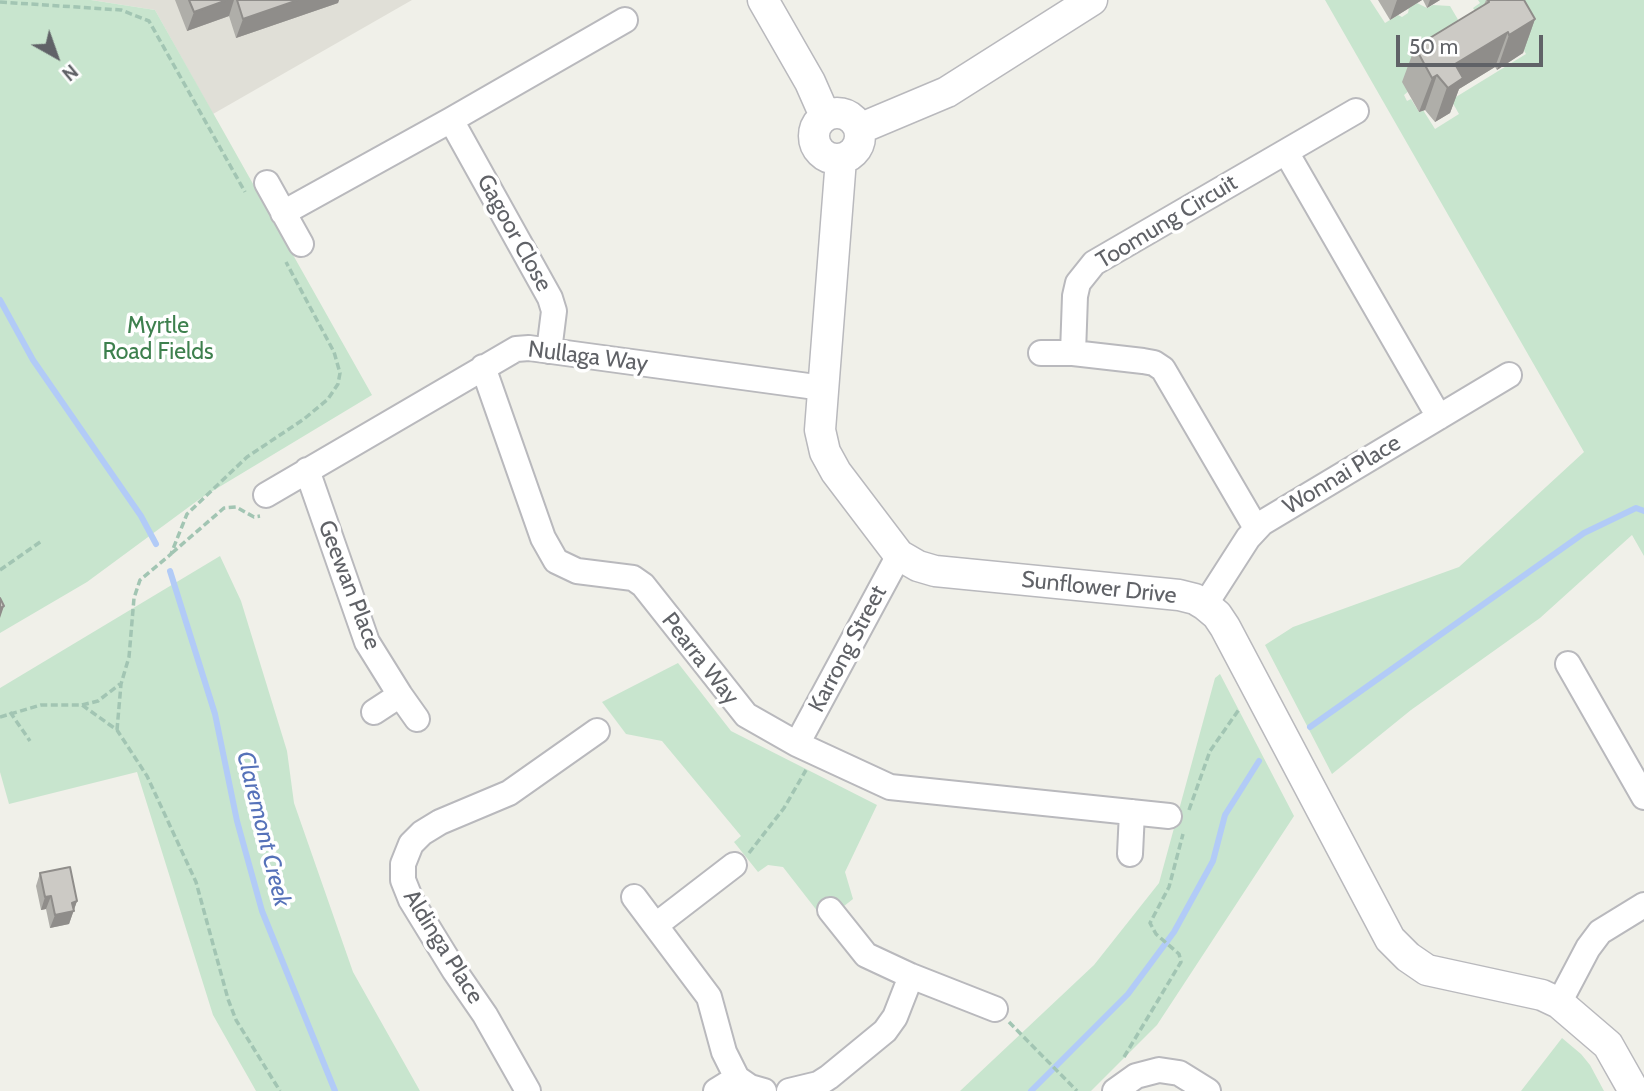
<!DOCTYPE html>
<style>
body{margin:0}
#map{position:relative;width:1644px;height:1091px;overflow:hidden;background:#f0f0e9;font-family:Cabin,sans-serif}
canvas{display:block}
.north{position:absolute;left:21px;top:21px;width:70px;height:70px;-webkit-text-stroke:5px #fff;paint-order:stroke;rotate:140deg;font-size:19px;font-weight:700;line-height:28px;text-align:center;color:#606267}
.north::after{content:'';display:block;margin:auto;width:24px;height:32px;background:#606267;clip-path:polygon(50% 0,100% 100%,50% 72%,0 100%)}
.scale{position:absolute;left:1396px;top:35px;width:147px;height:32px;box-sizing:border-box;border:4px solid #606267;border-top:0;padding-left:9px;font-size:21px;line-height:24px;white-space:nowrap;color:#606267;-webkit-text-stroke:5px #fff;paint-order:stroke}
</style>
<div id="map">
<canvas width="1644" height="1091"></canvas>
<div class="north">N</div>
<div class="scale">50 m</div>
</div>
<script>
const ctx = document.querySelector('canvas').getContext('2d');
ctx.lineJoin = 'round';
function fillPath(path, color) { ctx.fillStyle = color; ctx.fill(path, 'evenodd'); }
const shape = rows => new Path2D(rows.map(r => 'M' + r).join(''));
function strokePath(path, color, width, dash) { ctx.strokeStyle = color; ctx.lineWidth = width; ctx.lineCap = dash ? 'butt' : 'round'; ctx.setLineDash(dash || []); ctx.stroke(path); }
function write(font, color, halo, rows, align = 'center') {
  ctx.font = font + ' Cabin,sans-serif'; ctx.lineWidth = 7; ctx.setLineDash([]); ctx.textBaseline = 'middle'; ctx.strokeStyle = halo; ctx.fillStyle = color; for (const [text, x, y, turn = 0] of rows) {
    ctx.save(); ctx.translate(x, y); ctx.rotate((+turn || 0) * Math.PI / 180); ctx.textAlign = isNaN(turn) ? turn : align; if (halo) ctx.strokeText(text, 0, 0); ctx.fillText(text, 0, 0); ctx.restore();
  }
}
const education = shape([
 [91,0,412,0,213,114,155,10]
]);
const green = shape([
 [0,0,91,0,155,10,372,395,201,498,87,582,0,633],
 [1325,0,1370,0,1385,23,1398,15,1402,17,1408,13,1409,8,1417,3,1427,8,1433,5,1450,6,1470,40,1404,95,1407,101,1411,99,1419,112,1423,110,1435,129,1459,114,1451,100,1526,54,1503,15,1481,20,1473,8,1480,3,1478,0,1644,0,1644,556,1632,535,1540,618,1411,710,1332,774,1265,645,1293,627,1459,567,1584,452],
 [220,556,241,601,287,751,294,803,353,972,420,1091,256,1091,213,1015,137,772,9,804,0,772,0,688],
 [678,663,731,731,877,805,845,872,853,899,825,921,783,867,768,865,758,872,734,842,741,836,662,741,626,734,602,702],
 [1220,674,1294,816,1157,1025,1091,1091,960,1091,1094,965,1159,883,1215,678],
 [1562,1038,1581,1054,1590,1065,1604,1091,1521,1091]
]);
const stream = shape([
 [0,300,33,360,141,516,156,544],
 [170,571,215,714,237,821,262,911,335,1091],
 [1310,727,1584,533,1636,508,1644,511],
 [1031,1091,1128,994,1174,932,1213,861,1225,815,1259,761]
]);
const path = shape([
 [0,2,121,10,149,21,245,192],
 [172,553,224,508,236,507,254,517,260,516],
 [0,570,43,540],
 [82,705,98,701,120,684],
 [10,712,30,741],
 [0,717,41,705,82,705,117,730,147,776,196,882,228,999,236,1020,280,1091],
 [117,730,121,684,129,657,134,598,140,580,171,554,187,514,247,457,304,419,328,399,338,384,340,373,334,352,286,262],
 [1189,810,1210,751,1240,708],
 [749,853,784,808,806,770],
 [1009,1022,1077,1091],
 [1124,1057,1181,962,1179,954,1156,934,1150,923,1169,887,1183,834]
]);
const minor = shape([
 [451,120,550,298,554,311,549,351],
 [1286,152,1439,417],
 [267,183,301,244],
 [283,213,451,120,625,20],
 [1041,353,1073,353,1143,361,1154,363,1163,369,1256,528],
 [1073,353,1075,296,1078,283,1094,263,1356,111],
 [483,367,543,538,556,561,577,571,633,578,643,585,746,715,797,744,890,787,1169,816],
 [307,470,367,642,400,695,417,719],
 [266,495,516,349,529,348,823,388],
 [1205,605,1248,538,1262,523,1509,375],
 [1568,664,1644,797],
 [374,712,400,695],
 [797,744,899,555],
 [1130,854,1132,812],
 [634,897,709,997,724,1052,737,1078,750,1087,764,1091],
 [830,910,866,955,911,976,995,1009],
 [656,925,734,865],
 [1559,1003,1588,948,1600,932,1644,905],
 [528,1091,485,1015,454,970,411,900,403,880,403,864,411,844,422,833,440,822,509,793,597,731],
 [716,1091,737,1078],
 [789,1091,818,1084,829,1077,885,1031,895,1017,911,976],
 [1115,1091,1136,1076,1159,1070,1179,1073,1208,1091]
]);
const tertiary = shape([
 [763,0,810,82,825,116],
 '814 136a23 23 0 1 1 46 0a23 23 0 1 1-46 0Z',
 [859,129,947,92,1092,0],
 [841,159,820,430,825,452,836,472,899,555,918,566,935,571,1179,595,1195,599,1205,605,1217,615,1225,627,1390,939,1408,957,1427,970,1542,995,1559,1003,1608,1045,1634,1091]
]);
const wall = shape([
 [175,0,339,0,338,3,236,38,229,16,187,31],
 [1378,0,1422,0,1390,20],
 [1423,0,1440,0,1427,8],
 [1486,0,1524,0,1535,19,1523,53,1497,70,1495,67,1459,89,1450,113,1435,122,1425,110,1419,112,1402,82,1415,47,1484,5],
 [40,873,77,901,69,924,50,928,46,909,41,910,36,886]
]);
const shadedWall = shape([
 [227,0,234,0,229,16,187,31,194,12],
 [298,0,339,0,338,3,236,38,243,19],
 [1397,0,1422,0,1390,20],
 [1430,0,1440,0,1427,8],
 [1535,19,1523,53,1497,70,1509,35],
 [1508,32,1495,67,1459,89,1450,113,1435,122,1455,64],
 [1437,75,1425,110,1419,112,1432,78],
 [4,606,0,618,0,608],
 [51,896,46,909,41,910,45,897],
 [77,901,69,924,50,928,55,915,72,903]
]);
const building = shape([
 [189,0,227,0,194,12,189,0],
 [237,0,298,0,243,19,237,0],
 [1488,0,1524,0,1535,19,1509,35,1508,32,1455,64,1463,78,1448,88,1437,75,1432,78,1415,47,1489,2,1488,0],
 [0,598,4,606,0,608,0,598],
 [70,867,77,901,72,903,74,911,55,915,51,896,45,897,40,873,70,867]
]);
const streetNames = [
 ["Toomung Circuit",1167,222,-31],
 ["Gagoor Close",514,233,61],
 ["Nullaga Way",588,357,7],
 ["Wonnai Place",1342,475,-31],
 ["Geewan Place",349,585,69],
 ["Sunflower Drive",1099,588,6],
 ["Karrong Street",848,649,-62],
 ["Pearra Way",700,659,52],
 ["Aldinga Place",443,947,58]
];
const parkNames = [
 ["Myrtle",158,326],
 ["Road Fields",158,352]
];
const waterNames = [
 ["Claremont Creek",263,829,76]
];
fillPath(education, '#e0dfd7');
fillPath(green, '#c8e5ce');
strokePath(stream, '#b2cbf7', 6);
strokePath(minor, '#b9b9bd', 28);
strokePath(tertiary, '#b9b9bd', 33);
strokePath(path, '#a2c5b3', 3.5, [7, 3.5]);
strokePath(minor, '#fff', 24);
strokePath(tertiary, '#fff', 30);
fillPath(wall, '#afaea9');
fillPath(shadedWall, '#8f8d8a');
fillPath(building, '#cccac5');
strokePath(building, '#8f8d8a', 2);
write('23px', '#606267', '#fff', streetNames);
write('23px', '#3e804e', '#fff', parkNames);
write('italic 24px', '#5672b9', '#fff', waterNames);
</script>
